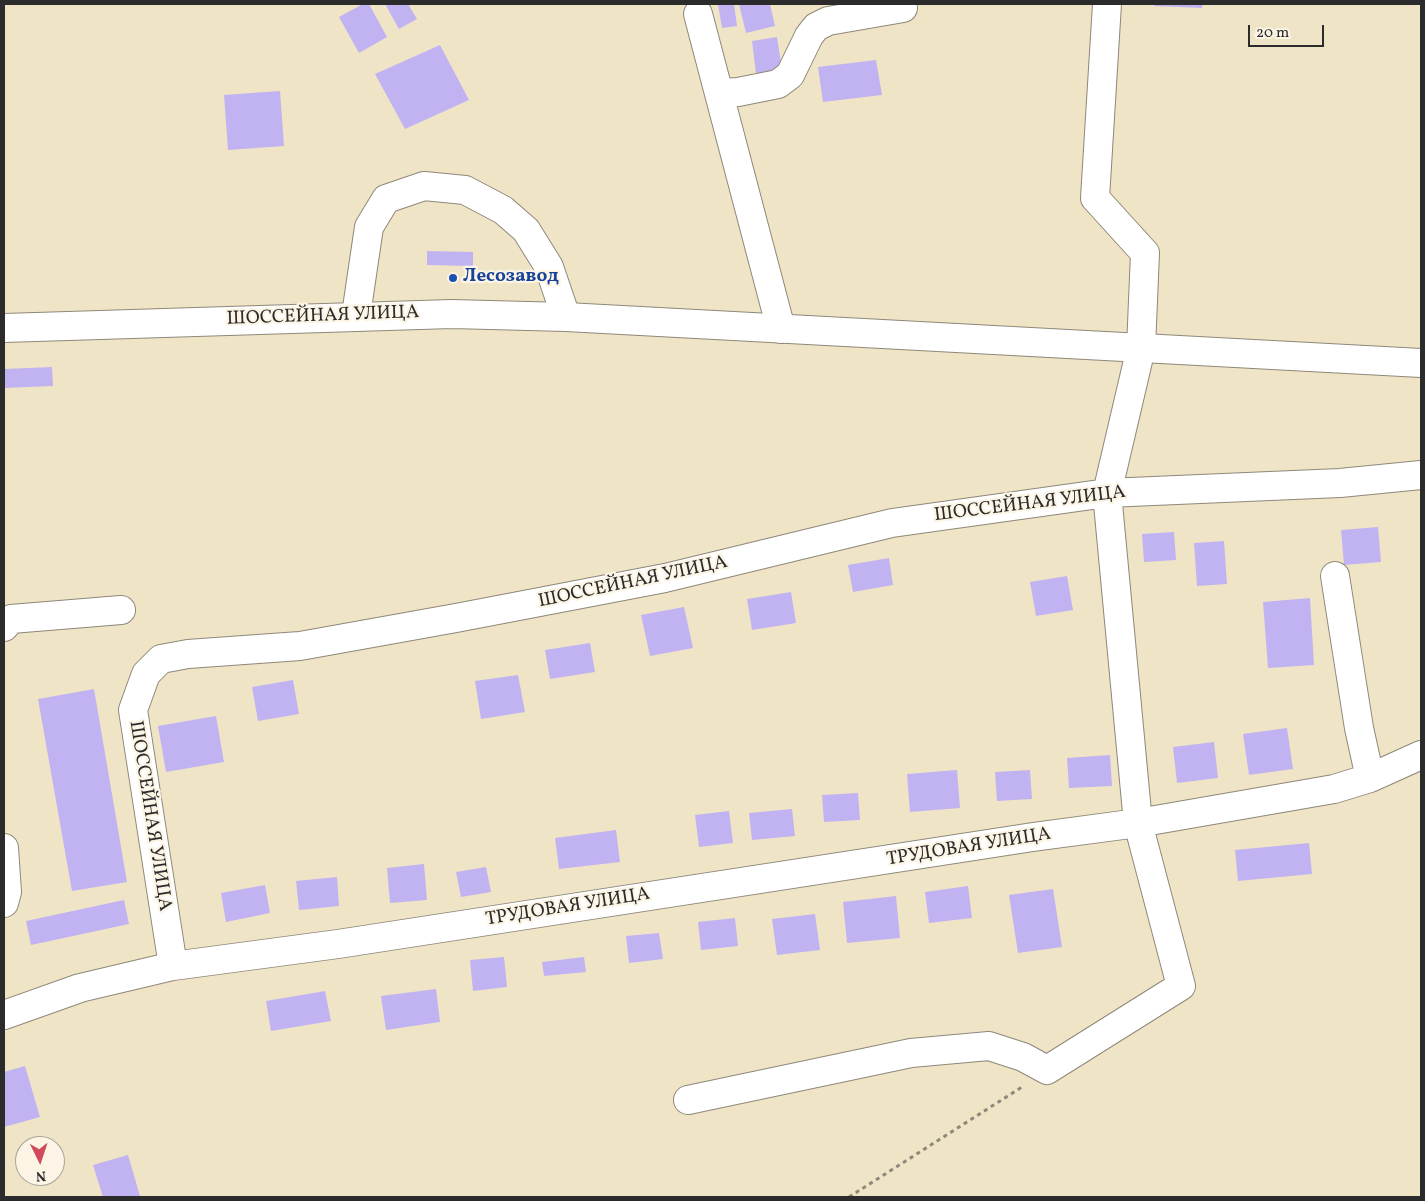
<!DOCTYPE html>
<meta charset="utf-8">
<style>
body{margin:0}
#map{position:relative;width:1425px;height:1201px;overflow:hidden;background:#f0e4c7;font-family:Vollkorn,serif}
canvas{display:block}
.frame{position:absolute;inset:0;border:5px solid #2b2b2b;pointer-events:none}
.north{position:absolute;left:15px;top:1136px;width:50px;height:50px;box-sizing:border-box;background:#fcf5e5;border:1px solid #a8a49b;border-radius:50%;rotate:176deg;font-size:14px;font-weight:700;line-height:20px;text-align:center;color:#2b2b2b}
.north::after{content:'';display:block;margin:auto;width:18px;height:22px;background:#d1495b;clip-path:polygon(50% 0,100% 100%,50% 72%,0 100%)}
.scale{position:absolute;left:1248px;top:25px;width:76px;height:22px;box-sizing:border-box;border:2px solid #2b2b2b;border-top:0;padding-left:6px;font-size:15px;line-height:18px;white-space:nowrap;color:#2b2b2b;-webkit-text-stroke:4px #fcf5e5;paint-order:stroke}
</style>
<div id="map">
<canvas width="1425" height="1201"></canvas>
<div class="frame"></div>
<div class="north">N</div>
<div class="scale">20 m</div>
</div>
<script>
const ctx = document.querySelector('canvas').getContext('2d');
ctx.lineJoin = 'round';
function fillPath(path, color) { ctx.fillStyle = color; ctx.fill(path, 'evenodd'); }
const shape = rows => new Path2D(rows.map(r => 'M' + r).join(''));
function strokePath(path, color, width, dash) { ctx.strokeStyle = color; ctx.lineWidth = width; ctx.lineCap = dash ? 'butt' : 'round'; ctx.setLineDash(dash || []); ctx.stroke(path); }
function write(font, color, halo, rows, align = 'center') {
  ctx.font = font + ' Vollkorn,serif'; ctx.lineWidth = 4.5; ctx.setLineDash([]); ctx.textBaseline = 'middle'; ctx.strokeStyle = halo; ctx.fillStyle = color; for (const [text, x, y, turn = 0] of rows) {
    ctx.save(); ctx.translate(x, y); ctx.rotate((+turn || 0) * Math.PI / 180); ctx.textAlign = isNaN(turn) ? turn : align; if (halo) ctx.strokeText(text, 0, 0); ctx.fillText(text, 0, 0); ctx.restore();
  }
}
const building = shape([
 [363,4,369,4,387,37,359,53,339,17],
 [385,4,408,4,417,19,399,29],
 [718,4,734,4,737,26,722,28],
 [739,4,770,4,775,26,746,33],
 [1154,4,1203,4,1202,8,1154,6],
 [777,37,782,70,756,74,752,41],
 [440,45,469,100,405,129,375,74],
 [876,60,882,95,823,102,818,67],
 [280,91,284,146,228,150,224,95],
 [427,251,473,252,473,266,427,265],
 [52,367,53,386,4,388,4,369],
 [1378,527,1381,562,1344,565,1341,530],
 [1174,532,1176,560,1144,562,1142,534],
 [1224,541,1227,584,1197,586,1194,543],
 [889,558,893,585,853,592,848,565],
 [1067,576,1073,610,1036,616,1030,582],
 [791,592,796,623,752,630,747,599],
 [1310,598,1314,665,1268,668,1263,602],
 [684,607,693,648,650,656,641,615],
 [590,643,595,672,550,679,545,650],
 [518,675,525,712,481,719,475,681],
 [293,680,299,714,258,721,252,687],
 [94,689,127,882,72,891,38,699],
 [216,716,224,762,166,772,158,726],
 [1287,728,1293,769,1249,775,1243,734],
 [1214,742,1218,778,1177,783,1173,747],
 [1110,755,1112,786,1069,788,1067,758],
 [957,770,960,808,910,812,907,774],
 [1030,770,1032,799,997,801,995,772],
 [858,793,860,820,824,822,822,795],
 [792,809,795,836,752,840,749,813],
 [729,811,733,843,699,847,695,815],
 [616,830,620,862,559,869,555,838],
 [1309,843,1312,874,1238,881,1235,850],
 [424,864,427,900,390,903,387,868],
 [486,867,491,892,461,897,456,872],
 [337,877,339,906,299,910,296,881],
 [265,885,270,913,226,922,221,893],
 [968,886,972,918,929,923,925,892],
 [1053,889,1062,947,1018,953,1009,895],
 [896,896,900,938,847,943,843,902],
 [124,900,129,924,31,945,26,921],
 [815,914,820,950,777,955,772,919],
 [735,918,738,946,701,950,698,922],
 [659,933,663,959,629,963,626,936],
 [504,957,507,987,473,991,470,960],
 [584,957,586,972,544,976,542,962],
 [436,989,440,1022,386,1030,381,996],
 [325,991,331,1021,271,1031,266,1001],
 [25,1066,40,1117,4,1127,4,1072],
 [128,1155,140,1196,103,1197,93,1165]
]);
const path = shape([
 [849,1197,1022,1087]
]);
const minor = shape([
 [698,14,781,329],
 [719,93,738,92,778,84,790,75,809,36,816,27,828,21,903,8],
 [356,315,369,227,386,199,424,186,465,190,503,210,526,230,549,267,566,317],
 [1335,576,1359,728,1370,778],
 [4,627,11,619,121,610],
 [4,848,7,892,4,903],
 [173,966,133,710,146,674,161,659,188,654,300,646,456,618,665,578,892,523,1107,493,1340,483,1421,475],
 [4,1015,80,988,173,966,338,944,1033,837,1138,823,1334,789,1370,778,1421,755],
 [688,1100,911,1053,989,1046,1023,1057,1047,1070,1181,986,1138,823,1107,493,1141,348,1145,253,1095,198,1107,4]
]);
const major = shape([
 [4,328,452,314,566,317,1421,363]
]);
const markers = [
 [453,278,5,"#1a4fb4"]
];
const transitNames = [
 ["Лесозавод",463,278]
];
const streetNames = [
 ["ШОССЕЙНАЯ УЛИЦА",323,317,-2],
 ["ШОССЕЙНАЯ УЛИЦА",1030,505,-7],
 ["ШОССЕЙНАЯ УЛИЦА",633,583,-12],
 ["ШОССЕЙНАЯ УЛИЦА",149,816,81],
 ["ТРУДОВАЯ УЛИЦА",969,848,-9],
 ["ТРУДОВАЯ УЛИЦА",568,908,-9]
];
fillPath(building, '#c1b3f1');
strokePath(minor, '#8e8879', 30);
strokePath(major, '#8e8879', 30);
strokePath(path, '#8e8879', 3, [4, 4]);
strokePath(minor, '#fff', 28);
strokePath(major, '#fff', 28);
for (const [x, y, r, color] of markers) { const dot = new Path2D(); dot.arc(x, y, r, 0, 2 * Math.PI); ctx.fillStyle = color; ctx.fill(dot); strokePath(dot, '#fcf5e5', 2); }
write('bold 19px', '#164399', '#fcf5e5', transitNames, 'left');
write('19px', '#2b2b2b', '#fcf5e5', streetNames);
</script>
